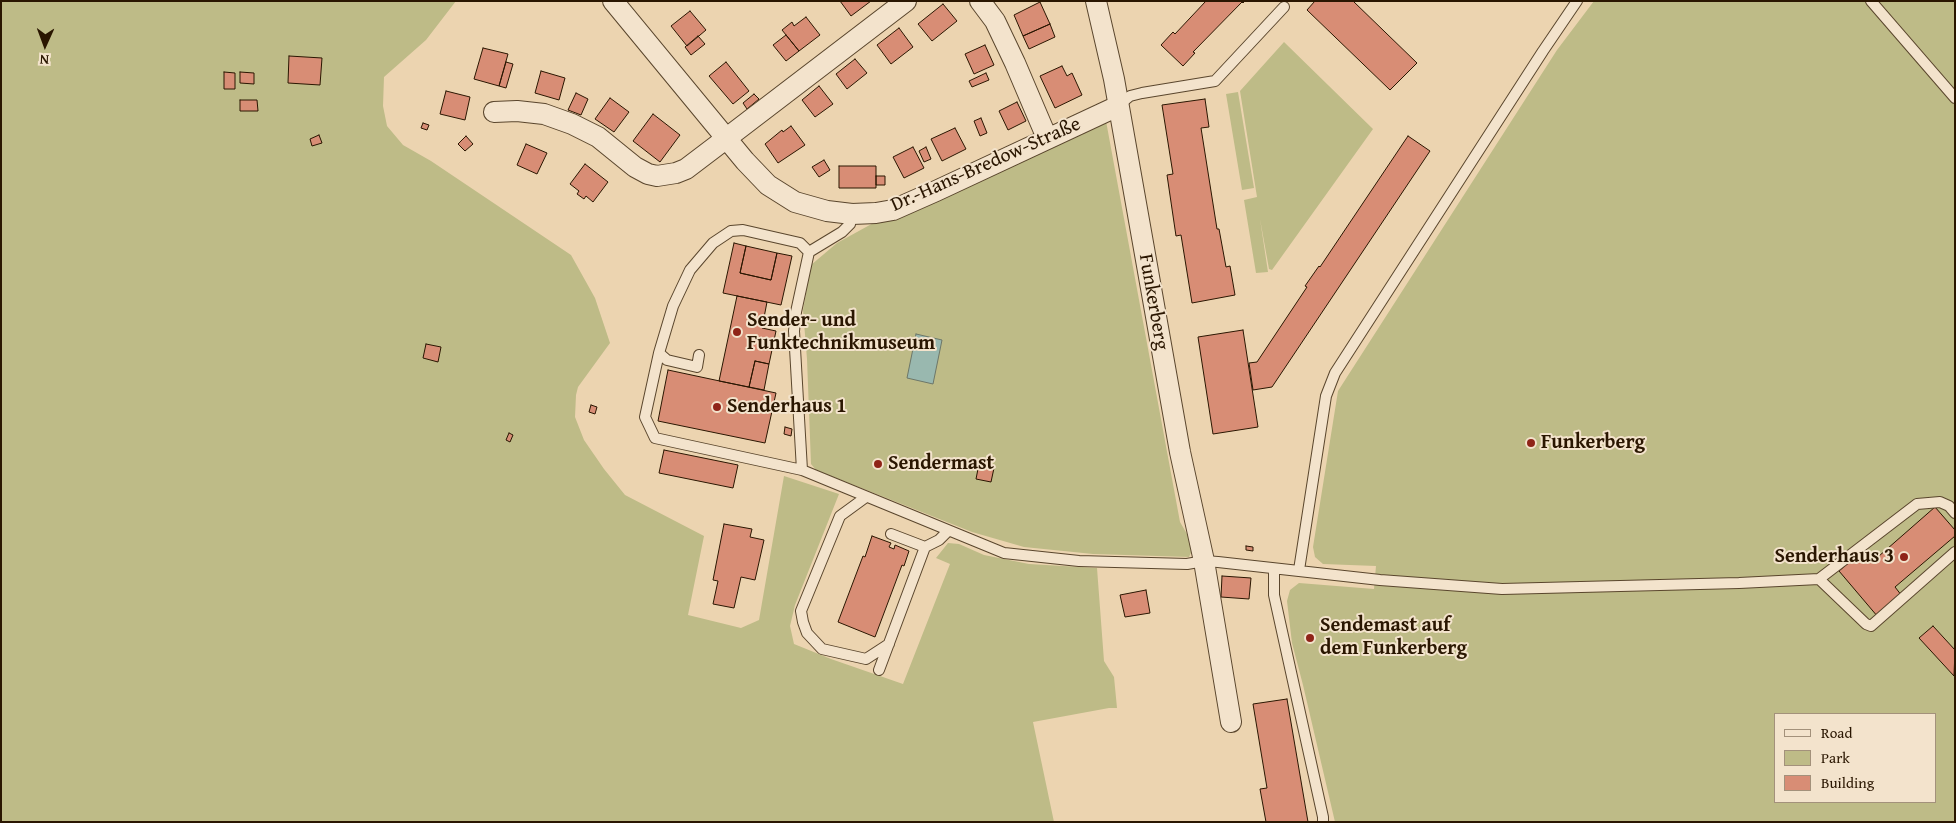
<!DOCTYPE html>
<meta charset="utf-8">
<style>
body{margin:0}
#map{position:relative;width:1956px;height:823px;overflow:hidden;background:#ecd4b0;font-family:"Gentium Book Plus",serif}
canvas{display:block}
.frame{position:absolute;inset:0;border:2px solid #2a1601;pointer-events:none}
.legend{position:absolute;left:1774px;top:713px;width:162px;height:90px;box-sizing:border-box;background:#f3e3cc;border:1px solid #a3917b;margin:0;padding:6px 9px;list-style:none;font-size:15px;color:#2a1601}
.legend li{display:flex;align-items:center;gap:10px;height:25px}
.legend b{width:25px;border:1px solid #a3917b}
.north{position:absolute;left:20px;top:20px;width:50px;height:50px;-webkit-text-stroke:4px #f3e3cc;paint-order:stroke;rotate:182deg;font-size:14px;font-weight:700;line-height:20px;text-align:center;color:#2a1601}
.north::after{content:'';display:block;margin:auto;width:18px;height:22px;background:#2a1601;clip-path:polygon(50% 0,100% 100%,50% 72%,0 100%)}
</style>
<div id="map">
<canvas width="1956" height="823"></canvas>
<div class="frame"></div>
<ul class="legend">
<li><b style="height:6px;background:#f3e3cc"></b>Road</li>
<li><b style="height:14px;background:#bebb87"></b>Park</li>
<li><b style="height:14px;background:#d88d75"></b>Building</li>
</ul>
<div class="north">N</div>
</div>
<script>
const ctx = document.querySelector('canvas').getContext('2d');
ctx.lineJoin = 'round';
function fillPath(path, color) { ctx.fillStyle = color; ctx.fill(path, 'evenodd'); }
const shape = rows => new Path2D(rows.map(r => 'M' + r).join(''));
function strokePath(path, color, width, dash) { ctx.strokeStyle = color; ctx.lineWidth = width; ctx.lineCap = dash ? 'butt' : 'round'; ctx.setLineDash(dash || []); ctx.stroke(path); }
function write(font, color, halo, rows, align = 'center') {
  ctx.font = font + ' "Gentium Book Plus",serif'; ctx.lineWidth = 4; ctx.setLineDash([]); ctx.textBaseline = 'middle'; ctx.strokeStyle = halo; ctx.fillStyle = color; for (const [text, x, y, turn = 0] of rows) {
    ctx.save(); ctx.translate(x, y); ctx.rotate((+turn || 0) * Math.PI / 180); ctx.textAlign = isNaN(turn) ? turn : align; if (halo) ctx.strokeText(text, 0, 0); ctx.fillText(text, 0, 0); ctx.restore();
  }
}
const green = shape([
 [1,1,456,1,426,40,384,77,383,106,387,126,403,145,431,161,571,255,595,298,610,343,578,387,576,395,575,417,584,440,604,469,625,495,704,536,688,615,741,628,759,620,784,476,839,494,795,605,790,626,794,644,831,659,903,684,950,564,936,558,948,543,959,544,984,555,1029,564,1097,568,1104,661,1114,677,1117,708,1109,708,1033,722,1054,822,1,822],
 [1594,1,1955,1,1955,822,1335,822,1303,685,1292,643,1287,601,1290,590,1299,583,1374,589,1376,566,1323,564,1315,557,1313,547,1338,391,1557,50],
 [1775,714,1935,714,1935,802,1775,802],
 [1284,42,1373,129,1272,270,1269,269,1260,219,1268,272,1256,273,1244,200,1257,197,1240,91],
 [1238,92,1254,188,1242,190,1226,94],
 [1106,121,1180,522,1194,546,1189,557,1093,554,1024,547,972,532,816,470,811,464,807,359,803,310,811,265,837,243,877,221]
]);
const water = shape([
 [916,334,942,340,933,384,907,378,916,334]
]);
const building = shape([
 [840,1,871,1,851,16,840,1],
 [1206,1,1245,1,1243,3,1242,2,1193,52,1195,53,1183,66,1161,45,1173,32,1175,34,1206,1],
 [1315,1,1353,1,1417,63,1390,90,1307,10,1315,1],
 [1040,2,1050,24,1023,36,1014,15,1040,2],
 [943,4,957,21,932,41,918,24,943,4],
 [690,11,706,30,687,46,671,26,690,11],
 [806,17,820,35,799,51,782,30,792,22,794,26,806,17],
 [1050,24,1055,37,1029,49,1023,36,1050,24],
 [899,28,913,47,891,64,877,45,899,28],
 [786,35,799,51,786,61,773,45,786,35],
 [698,36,705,44,691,55,685,47,698,36],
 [985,45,994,65,974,74,965,54,985,45],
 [483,48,508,54,499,86,474,79,483,48],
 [289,56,322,58,320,85,288,83,289,56],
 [855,59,867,73,847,89,836,74,855,59],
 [506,62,513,64,506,88,499,86,506,62],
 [726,62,749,91,733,104,709,76,726,62],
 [1062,66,1067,76,1072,73,1082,95,1055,108,1040,76,1062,66],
 [541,71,565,78,559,100,535,93,541,71],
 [224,72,235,73,235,89,224,89,224,72],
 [240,72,254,73,254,84,240,83,240,72],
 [986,73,989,80,972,87,969,81,986,73],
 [819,86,833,104,815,117,802,100,819,86],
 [446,91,470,97,465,120,440,114,446,91],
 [576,93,588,99,581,115,568,110,576,93],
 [754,94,759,99,747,109,743,103,754,94],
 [610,98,629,112,614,132,595,119,610,98],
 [1205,99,1209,127,1201,128,1217,229,1219,229,1226,267,1230,266,1235,295,1192,303,1181,235,1176,236,1167,175,1173,174,1162,105,1205,99],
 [240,100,257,100,258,111,240,111,240,100],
 [1017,102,1026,121,1008,130,999,111,1017,102],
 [653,114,680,135,660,162,633,141,653,114],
 [981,118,987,133,980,136,974,121,981,118],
 [423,123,429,125,427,130,421,128,423,123],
 [791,126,805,145,778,163,765,144,782,130,783,132,791,126],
 [955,128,966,149,942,161,931,139,955,128],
 [319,135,322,143,312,146,310,139,319,135],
 [466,136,473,144,465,151,458,144,466,136],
 [1408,136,1430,151,1272,387,1253,390,1249,363,1257,362,1307,287,1305,286,1319,266,1320,267,1408,136],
 [526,144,547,153,537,174,517,165,526,144],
 [913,147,924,168,904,178,893,157,913,147],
 [926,147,931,159,924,162,919,151,926,147],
 [824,160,830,170,819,177,812,167,824,160],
 [585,164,608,182,593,202,586,196,584,199,577,194,579,191,570,184,585,164],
 [839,166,876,166,876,188,839,188,839,166],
 [876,176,885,176,885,185,876,185,876,176],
 [734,243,746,246,740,273,771,280,777,253,792,256,781,305,723,293,734,243],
 [746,246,777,253,771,280,740,273,746,246],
 [737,296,767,302,762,328,776,331,769,364,755,361,749,387,719,381,737,296],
 [1243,330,1258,427,1213,434,1198,337,1243,330],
 [426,344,441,347,438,362,423,358,426,344],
 [755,361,769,364,764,390,749,387,755,361],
 [668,370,776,393,765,443,658,421,668,370],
 [591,405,597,407,595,414,589,412,591,405],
 [785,427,792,429,791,436,784,434,785,427],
 [509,433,513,435,510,442,506,440,509,433],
 [664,450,738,465,733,488,659,473,664,450],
 [979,464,994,468,991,482,976,479,979,464],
 [1935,507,1955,530,1955,536,1895,587,1902,596,1878,617,1839,571,1861,552,1871,563,1935,507],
 [724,524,752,529,750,537,764,540,755,580,741,577,734,608,713,604,718,581,713,580,724,524],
 [872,536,891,543,889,547,894,549,895,545,909,551,904,566,902,565,875,637,838,622,863,556,865,557,872,536],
 [1246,546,1253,547,1253,551,1246,550,1246,546],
 [1222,576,1251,578,1249,599,1221,597,1222,576],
 [1146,590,1150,613,1125,617,1120,595,1146,590],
 [1933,626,1955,650,1954,676,1919,638,1933,626],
 [1287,699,1308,822,1266,822,1260,789,1267,788,1253,704,1287,699]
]);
const lane = shape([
 [1871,1,1955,98],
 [1118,106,1130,96,1142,93,1215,81,1284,7],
 [809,252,800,243,743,230,731,231,713,243,690,270,673,306,659,353,645,417,655,438,802,470,1004,553,1079,561,1187,564,1204,561,1218,562,1380,580,1502,589,1739,583,1819,579,1917,504,1940,502,1949,506,1955,513],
 [659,353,667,360,697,367,699,355],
 [802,470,794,331,796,312,809,252,842,232,850,224,852,214],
 [866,497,840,516,801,611,803,622,807,633,822,649,866,659,889,644],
 [891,534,925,547],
 [1274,569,1274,595,1323,817,1323,822],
 [1299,570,1326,396,1335,373,1543,51,1577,1],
 [1819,579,1866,624,1871,626,1955,552],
 [879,670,925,547,939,540,948,531]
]);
const street = shape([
 [613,1,745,161,768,185,795,202,827,211,852,214,876,213,893,210,936,191,1118,106],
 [980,1,995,21,1015,63,1047,138],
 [1096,1,1114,79,1180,452,1204,561,1231,722],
 [494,112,517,111,544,114,572,124,598,137,635,167,648,174,657,176,676,173,686,169,715,147,906,1]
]);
const markers = [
 [737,332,5,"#8f2418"],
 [717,407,5,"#8f2418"],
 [1531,443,5,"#8f2418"],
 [878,464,5,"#8f2418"],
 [1904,557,5,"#8f2418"],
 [1310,638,5,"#8f2418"]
];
const streetNames = [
 ["Dr.-Hans-Bredow-Straße",986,165,-24],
 ["Funkerberg",1153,302,80]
];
const poiNames = [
 ["Sender- und",747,321],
 ["Funktechnikmuseum",747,344],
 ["Senderhaus 1",727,407],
 ["Funkerberg",1541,443],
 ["Sendermast",888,464],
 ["Senderhaus 3",1894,557,"right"],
 ["Sendemast auf",1320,626],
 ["dem Funkerberg",1320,649]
];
fillPath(green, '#bebb87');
fillPath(water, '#99b8af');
strokePath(water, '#6d7769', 1);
fillPath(building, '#d88d75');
strokePath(building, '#2a1601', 1);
strokePath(lane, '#5a462d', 12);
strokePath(street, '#5a462d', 22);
strokePath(lane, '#f3e3cc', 10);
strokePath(street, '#f3e3cc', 20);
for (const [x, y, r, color] of markers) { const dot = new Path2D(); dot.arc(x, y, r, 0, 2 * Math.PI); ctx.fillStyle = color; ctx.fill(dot); strokePath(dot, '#f3e3cc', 2); }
write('20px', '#2a1601', '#f3e3cc', streetNames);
write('bold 20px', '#2a1601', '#f3e3cc', poiNames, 'left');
</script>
